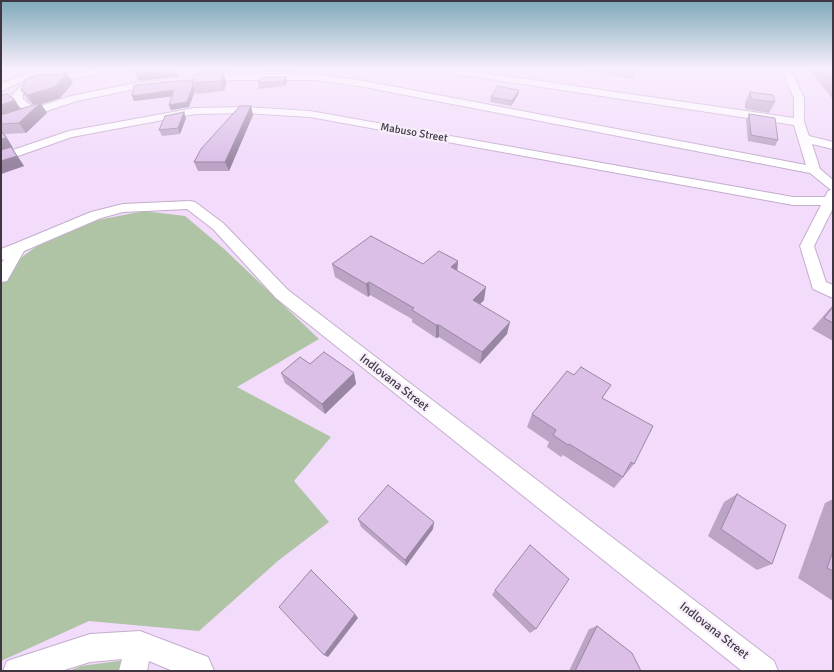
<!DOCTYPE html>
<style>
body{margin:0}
#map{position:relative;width:834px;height:672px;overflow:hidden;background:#f2dbfb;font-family:Signika,sans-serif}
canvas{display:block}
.frame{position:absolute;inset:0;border:2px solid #3f3642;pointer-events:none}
</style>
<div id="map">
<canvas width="834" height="672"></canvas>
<div class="frame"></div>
</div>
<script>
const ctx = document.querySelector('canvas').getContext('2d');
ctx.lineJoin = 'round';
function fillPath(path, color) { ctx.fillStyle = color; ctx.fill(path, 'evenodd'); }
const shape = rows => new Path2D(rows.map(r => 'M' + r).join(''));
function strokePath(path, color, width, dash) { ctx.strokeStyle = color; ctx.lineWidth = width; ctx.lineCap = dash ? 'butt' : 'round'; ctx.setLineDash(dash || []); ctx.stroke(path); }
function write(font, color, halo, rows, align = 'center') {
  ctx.font = font + ' Signika,sans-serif'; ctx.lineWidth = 4.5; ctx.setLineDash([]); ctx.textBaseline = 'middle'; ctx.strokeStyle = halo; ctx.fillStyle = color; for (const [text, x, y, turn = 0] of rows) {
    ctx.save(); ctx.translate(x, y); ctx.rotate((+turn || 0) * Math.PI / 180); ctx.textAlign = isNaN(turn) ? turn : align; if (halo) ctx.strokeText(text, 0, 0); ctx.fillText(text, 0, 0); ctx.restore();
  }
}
const green = shape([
 [577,69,638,69,633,79],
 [144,211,185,216,223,248,319,339,237,387,331,437,294,481,329,522,279,560,199,631,89,621,1,661,1,280,8,267,44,241,93,221],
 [126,660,123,671,69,671,81,666]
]);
const street = shape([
 [37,69,49,69,1,91,1,84,37,69],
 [97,69,116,69,111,72,44,83,27,90,22,96,23,99,34,108,71,96,135,83,158,81,163,84,158,87,135,89,77,101,1,126,1,119,25,111,14,102,12,95,21,86,42,78,97,69],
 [437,69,458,69,794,118,794,98,781,69,790,69,804,98,804,122,809,136,833,142,833,149,812,144,820,169,833,180,833,208,814,246,826,282,833,285,833,298,813,289,800,246,821,205,793,205,310,117,245,113,195,114,72,137,1,162,1,154,69,131,195,108,245,107,310,111,793,197,825,197,828,191,831,190,810,173,364,87,316,80,231,80,201,83,196,80,201,77,231,74,316,74,364,81,806,165,794,125,442,72,437,69],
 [190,201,195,202,223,223,288,290,774,661,778,671,742,671,276,298,213,229,187,209,123,212,101,218,24,251,7,281,1,282,1,264,4,259,1,260,1,249,14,244,91,212,123,204,190,201],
 [140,631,208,657,214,671,173,671,149,661,147,671,119,671,122,659,90,662,61,671,3,671,7,661,90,634,140,631]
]);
const wall = shape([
 [199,69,229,69,228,72,223,73,226,82,224,91,196,94,195,91,189,107,171,110,169,105,172,96,134,101,193,80,201,74],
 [268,69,294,69,292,72,269,72],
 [809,69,833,69,833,98,832,98],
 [67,73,73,83,60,98,41,104,47,113,26,133,5,134,13,148,12,148,24,166,1,174,1,95,21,109,34,105,28,101,21,90],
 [286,77,287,82,285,86,259,89,258,83],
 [519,90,518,95,511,106,490,102,491,97],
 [750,92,775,102,769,113,745,109,745,102],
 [251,106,253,115,229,171,198,171,194,162],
 [184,112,186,118,180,134,162,136,159,130],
 [749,114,778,140,775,146,748,141,746,120],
 [458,261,457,271,484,300,480,304,507,334,480,364,439,337,436,338,412,322,412,319,370,295,368,297,335,277,332,264,423,264],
 [833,305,833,341,812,329],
 [310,364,354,373,356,384,325,414,285,383,281,373],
 [603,398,634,464,614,488,563,455,561,457,547,447,549,442,527,427,532,414],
 [737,494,772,564,757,570,708,536,724,502],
 [833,499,833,601,798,578,825,503],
 [358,519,433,529,406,566,361,527],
 [495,590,536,629,530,633,492,595],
 [597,626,641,671,569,671,589,629]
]);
const shadedWall = shape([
 [154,69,175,69,178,77,139,81,134,70],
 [199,69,229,69,228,72,223,73,226,82,224,91,221,81,201,75],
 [67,73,73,83,60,98,41,104,47,113,26,133,19,123,34,106,28,95],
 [286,77,287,82,285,86,284,81],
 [193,85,195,91,189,107,171,110,169,105],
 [174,90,176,96,134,101,132,96],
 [519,90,518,95,511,106,512,101],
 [15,100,21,110,1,117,1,105],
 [251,106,253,115,229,171,225,162],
 [184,112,186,118,180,134,178,128],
 [1,129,13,148,12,148,24,166,1,174],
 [458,261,457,273,451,267],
 [369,282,370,295,368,297,366,284],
 [486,287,484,300,471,313,473,300],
 [510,322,507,334,480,364,482,352],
 [436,325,439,325,439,337,436,338],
 [354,373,356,384,325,414,322,404],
 [434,522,433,529,406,566,405,560],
 [355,614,358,618,328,657,324,655]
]);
const building = shape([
 [135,69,154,69,134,70,135,69],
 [827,69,833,69,833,76,827,69],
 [223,72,221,81,192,83,194,74,223,72],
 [67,73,54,87,28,95,21,90,26,79,34,76,67,73],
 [262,77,286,77,284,81,258,83,262,77],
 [193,80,192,83,193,85,187,102,169,105,174,90,132,96,134,85,193,80],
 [498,86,519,90,512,101,491,97,498,86],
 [750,92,773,95,775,102,751,99,750,92],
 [7,94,15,100,1,105,1,95,7,94],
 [40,103,19,123,1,124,1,115,40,103],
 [240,106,251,106,225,162,194,162,201,149,240,106],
 [184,112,178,128,159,130,165,116,184,112],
 [749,114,775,118,778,140,751,135,749,114],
 [1,130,6,138,1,139,1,130],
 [11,147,17,156,1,161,1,150,11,147],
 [371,236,423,264,439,251,458,261,451,267,486,287,473,300,510,322,482,352,439,325,436,325,412,310,414,308,369,282,366,284,332,264,371,236],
 [833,307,833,323,824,318,833,307],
 [324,352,354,373,322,404,281,373,300,357,310,364,324,352],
 [581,367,611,385,602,398,653,426,634,464,631,462,623,477,569,444,568,445,553,435,556,430,532,414,567,371,574,375,581,367],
 [388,485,434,522,405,560,358,519,388,485],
 [737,494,786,525,772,564,721,529,737,494],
 [530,545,569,579,536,629,495,590,530,545],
 [833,551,833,571,827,568,833,551],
 [311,570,355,614,324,655,279,607,311,570],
 [597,626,632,653,641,671,575,671,597,626]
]);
const farStreetnames = [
 ["Mabuso Street",414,133,10]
];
const streetNames = [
 ["Indlovana Street",394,383,38],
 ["Indlovana Street",714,631,38]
];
fillPath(green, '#afc4a5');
strokePath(street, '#c3aecc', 2);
fillPath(street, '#fff');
fillPath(wall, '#bca4c7');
fillPath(shadedWall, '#9986a2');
fillPath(building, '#dbbfe7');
strokePath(building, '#9986a2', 1);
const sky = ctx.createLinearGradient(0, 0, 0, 163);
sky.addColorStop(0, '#7eaab9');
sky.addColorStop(0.42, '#f9effd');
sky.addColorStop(1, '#f9effd00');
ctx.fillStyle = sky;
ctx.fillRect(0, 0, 834, 163);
write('11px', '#3f3642', '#f7eefb', farStreetnames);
write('12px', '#3f3642', '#f7eefb', streetNames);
</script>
